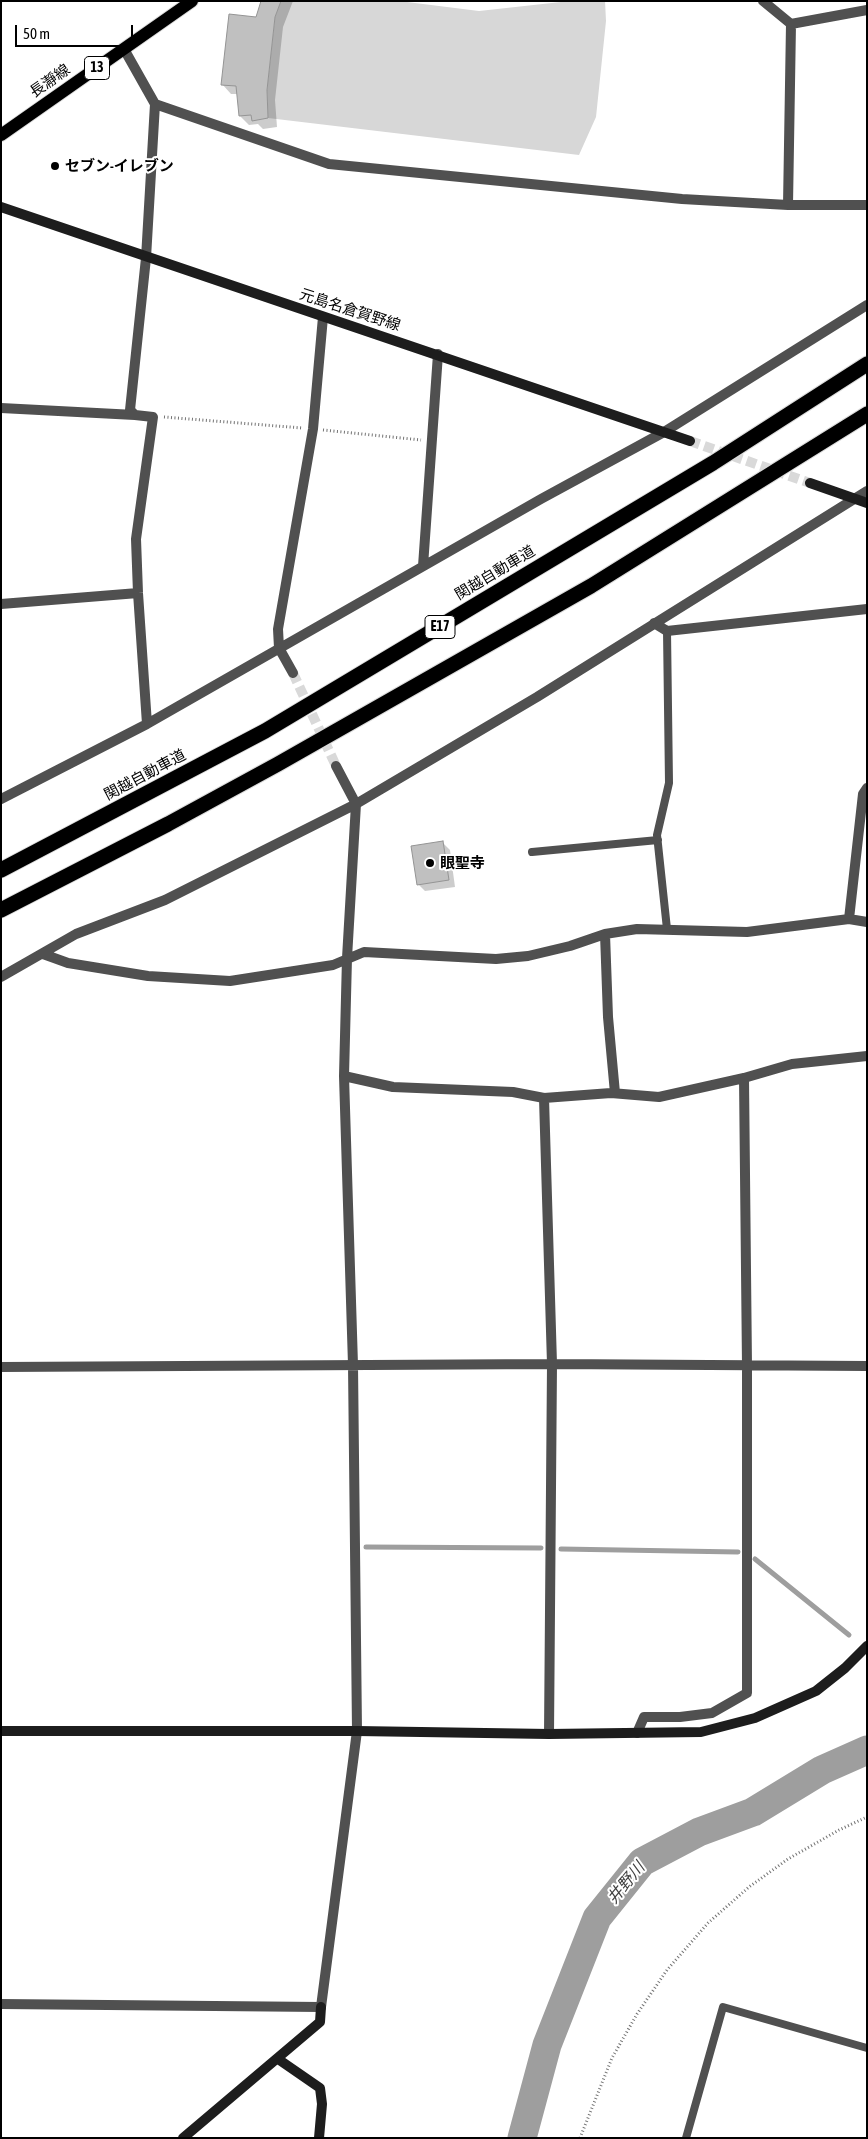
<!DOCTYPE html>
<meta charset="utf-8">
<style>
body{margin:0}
#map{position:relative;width:868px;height:2139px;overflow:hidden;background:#fff;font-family:"Asap Condensed",sans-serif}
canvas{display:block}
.frame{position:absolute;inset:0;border:2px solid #000;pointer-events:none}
.scale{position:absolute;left:15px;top:25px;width:118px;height:22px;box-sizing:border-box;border:2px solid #000;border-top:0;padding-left:6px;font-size:15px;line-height:18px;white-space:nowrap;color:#000;-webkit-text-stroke:4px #fff;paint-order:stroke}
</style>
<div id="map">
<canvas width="868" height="2139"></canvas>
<div class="frame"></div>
<div class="scale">50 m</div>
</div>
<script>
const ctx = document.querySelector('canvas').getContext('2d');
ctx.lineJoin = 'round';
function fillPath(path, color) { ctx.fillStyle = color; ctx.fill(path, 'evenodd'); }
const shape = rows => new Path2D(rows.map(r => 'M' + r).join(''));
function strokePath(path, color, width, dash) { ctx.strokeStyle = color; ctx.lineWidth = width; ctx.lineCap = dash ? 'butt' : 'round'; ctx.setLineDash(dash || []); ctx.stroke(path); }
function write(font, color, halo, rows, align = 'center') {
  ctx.font = font + ' "Asap Condensed","Noto Sans JP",sans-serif'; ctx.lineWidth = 4; ctx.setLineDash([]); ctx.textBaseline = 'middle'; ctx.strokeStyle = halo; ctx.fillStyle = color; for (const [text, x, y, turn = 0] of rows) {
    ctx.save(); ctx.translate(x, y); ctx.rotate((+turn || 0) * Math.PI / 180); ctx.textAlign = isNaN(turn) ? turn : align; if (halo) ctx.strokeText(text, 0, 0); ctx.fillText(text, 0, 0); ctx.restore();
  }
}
const green = shape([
 [281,1,399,1,479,11,570,1,605,1,606,21,596,117,579,155,268,118,267,90,275,17]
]);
const shadow = shape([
 [262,1,293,1,283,27,275,100,277,127,263,129,258,124,249,125,240,116,238,94,231,94,222,84,257,19],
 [443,843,450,850,455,887,425,891,418,884]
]);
const stream = shape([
 [366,1547,541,1548],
 [561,1549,738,1552],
 [755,1559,849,1635]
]);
const river = shape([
 [522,2138,547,2045,597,1918,642,1862,699,1832,753,1812,822,1770,867,1750]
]);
const building = shape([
 [261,1,281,1,275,17,267,90,268,118,252,121,251,115,239,116,236,86,221,85,229,14,256,17,261,1],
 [443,841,449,880,417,885,411,846,443,841]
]);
const streetTunnel = shape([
 [293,673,336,766]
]);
const secondaryTunnel = shape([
 [690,441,810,483]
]);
const path = shape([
 [164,417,302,428],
 [323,430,421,440],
 [580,2138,612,2058,637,2014,667,1970,708,1923,749,1887,788,1859,839,1830,867,1817]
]);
const lane = shape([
 [667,631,669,783,657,835,667,929],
 [532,852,658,840],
 [686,2138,723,2007,867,2048]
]);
const street = shape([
 [763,1,791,24],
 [124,49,155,104,146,258,130,410,135,415,153,417,136,539,138,593,147,724],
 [155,104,329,164,682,199,788,205,867,205],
 [788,205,791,24,867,10],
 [1,408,135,415],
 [423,566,438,354],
 [1,604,138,593],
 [654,623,667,631,867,609],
 [293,673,279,648,278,629,313,429,323,317],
 [1,799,147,724,541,499,664,432,867,305],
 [849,919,863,794,867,788],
 [605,934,608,1017,615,1093],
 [43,954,68,963,148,976,230,981,333,965,364,952,496,959,528,956,570,946,605,934,637,929,747,932,849,919,867,922],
 [1,977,76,934,165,900,356,804,537,697,867,491],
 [344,1076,393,1087,513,1092,544,1098,611,1093,659,1097,744,1078,792,1064,867,1056],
 [544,1098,552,1364,549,1734],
 [1,1367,552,1364,867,1366],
 [637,1733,644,1717,680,1717,712,1713,747,1693,747,1366,744,1078],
 [1,2004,321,2007,357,1731,353,1365,344,1076,347,958,356,804,336,766]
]);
const secondary = shape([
 [1,207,690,441],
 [810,483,867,503],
 [1,1731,357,1731,549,1734,701,1732,755,1718,816,1691,845,1668,867,1646],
 [278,2059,320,2088,322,2104,319,2138],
 [183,2138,320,2022,321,2007]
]);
const primary = shape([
 [1,135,192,1]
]);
const highway = shape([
 [1,870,265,731,713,463,867,364],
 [1,910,168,824,278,764,591,586,867,414]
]);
const markers = [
 [55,166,5,"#000"],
 [430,863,5,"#000"]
];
const shields = [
 [97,68,25],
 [440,627,30]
];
const shieldNames = [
 ["13",97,68],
 ["E17",440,627]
];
const streetNames = [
 ["長瀞線",50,81,-35],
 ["元島名倉賀野線",350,310,18],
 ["関越自動車道",495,573,-31],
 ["関越自動車道",145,775,-28]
];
const poiNames = [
 ["セブン-イレブン",65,166],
 ["眼聖寺",440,863]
];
const waterNames = [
 ["井野川",626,1883,-50]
];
fillPath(green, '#d7d7d7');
fillPath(shadow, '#0003');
strokePath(stream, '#9e9e9e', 5);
strokePath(river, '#9e9e9e', 29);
fillPath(building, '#c0c0c0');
strokePath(building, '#949494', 1);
strokePath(streetTunnel, '#d9d9d9', 10, [10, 5]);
strokePath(secondaryTunnel, '#d9d9d9', 10, [10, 5]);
strokePath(primary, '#dbdbdb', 14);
strokePath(highway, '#dbdbdb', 17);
strokePath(path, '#727272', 3, [1, 2.5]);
strokePath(lane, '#505050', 8);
strokePath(street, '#505050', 10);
strokePath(secondary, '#1d1d1d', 10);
strokePath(primary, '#000', 12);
strokePath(highway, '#000', 15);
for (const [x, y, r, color] of markers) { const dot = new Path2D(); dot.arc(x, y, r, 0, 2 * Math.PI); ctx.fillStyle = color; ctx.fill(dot); strokePath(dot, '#fff', 2); }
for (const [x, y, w] of shields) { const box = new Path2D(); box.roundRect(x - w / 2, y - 11.5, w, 23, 4); ctx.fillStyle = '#fff'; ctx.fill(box); strokePath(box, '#000', 1); }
write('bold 14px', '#000', null, shieldNames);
write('15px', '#000', '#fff', streetNames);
write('bold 15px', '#000', '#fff', poiNames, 'left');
write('italic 16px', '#3f3f3f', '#fff', waterNames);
</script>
